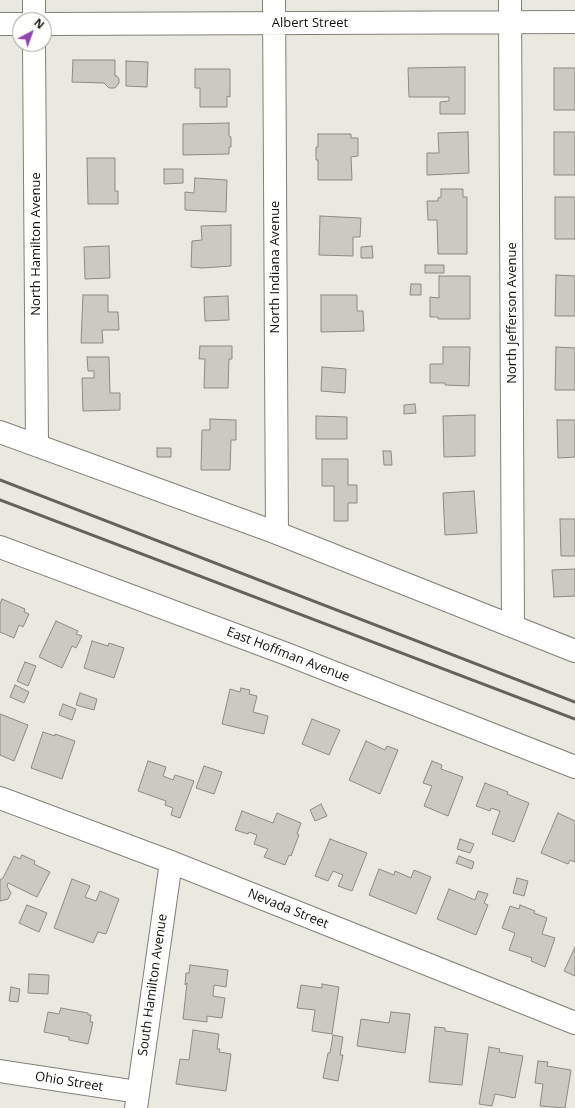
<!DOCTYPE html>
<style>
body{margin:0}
#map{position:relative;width:575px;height:1108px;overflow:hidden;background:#eae9e0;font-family:"Open Sans",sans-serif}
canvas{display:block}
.north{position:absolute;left:12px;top:12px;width:40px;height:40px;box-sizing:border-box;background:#fffffe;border:1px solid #a0a09e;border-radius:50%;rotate:41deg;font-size:11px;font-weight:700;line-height:16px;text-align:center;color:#11110e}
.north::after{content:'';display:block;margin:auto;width:14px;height:18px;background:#9343b2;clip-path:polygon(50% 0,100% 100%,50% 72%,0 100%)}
</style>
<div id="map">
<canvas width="575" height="1108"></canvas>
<div class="north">N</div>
</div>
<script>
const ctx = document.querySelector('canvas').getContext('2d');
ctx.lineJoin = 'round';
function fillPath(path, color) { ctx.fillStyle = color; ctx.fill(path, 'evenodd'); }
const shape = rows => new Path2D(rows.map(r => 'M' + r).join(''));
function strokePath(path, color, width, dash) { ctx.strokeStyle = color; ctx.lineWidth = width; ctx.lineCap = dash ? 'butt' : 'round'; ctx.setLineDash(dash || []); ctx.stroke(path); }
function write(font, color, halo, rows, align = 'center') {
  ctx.font = font + ' "Open Sans",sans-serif'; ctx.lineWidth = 3; ctx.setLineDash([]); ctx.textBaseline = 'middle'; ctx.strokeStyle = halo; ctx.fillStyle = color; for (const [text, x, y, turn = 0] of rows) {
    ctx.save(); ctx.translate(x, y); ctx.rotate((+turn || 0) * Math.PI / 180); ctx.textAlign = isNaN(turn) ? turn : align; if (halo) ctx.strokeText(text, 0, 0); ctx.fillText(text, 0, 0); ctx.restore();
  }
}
const building = shape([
 [73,60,115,60,115,76,117,76,119,79,119,83,115,88,109,88,104,83,72,82,73,60],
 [126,61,148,62,147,87,126,86,126,61],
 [465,67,465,114,440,114,440,102,449,101,449,97,409,97,408,68,465,67],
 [554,68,575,68,575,110,554,110,554,68],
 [195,69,230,69,230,97,227,96,227,107,200,107,200,88,195,88,195,69],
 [229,123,229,136,231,137,231,147,229,147,229,154,183,155,183,124,229,123],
 [468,132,469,173,427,175,427,153,439,153,438,133,468,132],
 [554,132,575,132,575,175,554,175,554,132],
 [318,134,351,134,351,138,358,138,358,156,351,157,352,180,318,180,318,160,316,160,316,147,318,147,318,134],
 [87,158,115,158,115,191,118,191,118,204,88,204,87,158],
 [164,169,183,169,183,183,164,184,164,169],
 [195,178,227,180,226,212,185,210,185,192,194,193,195,178],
 [441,189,463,189,463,197,467,197,467,254,438,254,437,220,428,220,427,201,438,201,438,198,441,197,441,189],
 [555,197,575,197,575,239,555,239,555,197],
 [320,216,361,218,360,237,353,237,353,256,319,255,320,216],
 [231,225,231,266,202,268,191,267,192,241,202,240,201,226,231,225],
 [109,246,110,278,85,279,84,247,109,246],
 [372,246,373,258,361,258,361,247,372,246],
 [425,265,444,265,444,273,425,273,425,265],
 [556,275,575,276,575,316,555,316,556,275],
 [439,276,470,276,470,319,438,319,438,317,430,317,430,297,439,298,439,276],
 [411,284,421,284,421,295,410,295,411,284],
 [83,295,108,295,108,312,118,312,119,330,102,330,103,343,81,343,83,295],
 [321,295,357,295,357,311,363,311,364,331,321,332,321,295],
 [228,296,229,320,205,321,204,297,228,296],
 [200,346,232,346,232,359,229,359,228,388,204,388,205,359,199,359,200,346],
 [443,347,470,347,469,386,445,385,445,383,430,383,430,364,443,364,443,347],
 [556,347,575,348,575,390,555,390,556,347],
 [87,357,109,357,110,393,120,393,120,410,83,411,82,378,94,378,94,371,88,371,87,357],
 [322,367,346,369,345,393,321,391,322,367],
 [415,404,416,413,404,414,404,405,415,404],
 [475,415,475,456,444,457,443,416,475,415],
 [316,416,347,417,347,439,316,439,316,416],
 [210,419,236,420,236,440,231,440,230,470,201,470,202,430,210,430,210,419],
 [557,420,575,420,575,457,558,458,557,420],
 [157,448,171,448,171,457,157,457,157,448],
 [383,451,391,451,392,465,384,465,383,451],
 [322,459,348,459,348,485,357,485,357,503,348,503,348,521,334,521,334,486,322,486,322,459],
 [474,491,477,533,445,535,443,493,474,491],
 [560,519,575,519,575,556,561,556,560,519],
 [575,569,575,596,553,597,554,596,552,570,575,569],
 [2,599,25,609,24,612,29,614,23,627,19,625,14,638,0,632,0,604,2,599],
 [56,621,78,631,76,634,82,636,76,648,72,646,62,668,39,657,56,621],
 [92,641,108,646,109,643,124,648,114,678,84,668,92,641],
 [25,662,36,666,28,686,17,681,25,662],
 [15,685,29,692,24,703,10,697,15,685],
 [241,688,250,690,249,694,257,696,253,712,268,716,264,734,222,724,230,689,240,692,241,688],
 [80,693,97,699,94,710,76,705,80,693],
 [63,704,76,709,72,720,59,715,63,704],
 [0,714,28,725,14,761,0,755,0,714],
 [312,719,340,730,329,755,302,744,312,719],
 [43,732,55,736,55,734,75,741,62,779,31,768,43,732],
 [366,741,385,750,387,746,398,750,380,794,349,780,366,741],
 [148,761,166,767,163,776,173,780,175,775,194,781,180,818,171,815,173,808,165,805,166,801,138,791,148,761],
 [432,761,442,765,441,769,463,777,448,816,424,806,432,786,423,783,432,761],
 [204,766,222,772,214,794,196,788,204,766],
 [485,783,508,792,507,794,529,803,514,842,492,834,500,811,491,808,490,811,476,806,485,783],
 [321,804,327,816,315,821,310,810,321,804],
 [242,811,273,823,277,813,301,823,297,834,299,835,291,856,289,855,285,865,264,857,268,849,254,844,257,835,249,832,248,834,235,830,242,811],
 [558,813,575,821,575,862,570,860,568,864,541,853,558,813],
 [330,839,367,853,352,891,338,886,343,875,333,871,328,881,315,876,330,839],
 [460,839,474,844,470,853,457,849,460,839],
 [22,855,35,861,34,864,50,872,37,897,8,883,7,886,11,893,8,899,0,901,0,880,3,878,14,856,20,859,22,855],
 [459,856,474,862,472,869,456,863,459,856],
 [379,869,394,875,395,871,411,878,414,870,431,877,416,914,369,895,379,869],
 [517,878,528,881,524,896,513,893,517,878],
 [72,879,90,886,85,897,96,901,100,891,119,899,106,934,98,932,93,943,54,928,72,879],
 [449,889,475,900,478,891,488,894,484,903,488,905,476,935,437,919,449,889],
 [27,905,47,913,39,932,19,923,27,905],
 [520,905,535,911,534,913,547,918,542,934,555,938,545,967,531,961,532,958,509,950,515,933,502,928,510,906,519,909,520,905],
 [575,947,575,976,564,971,575,947],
 [190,965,228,970,226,987,214,985,213,996,225,998,222,1018,207,1016,207,1022,183,1019,187,983,185,985,186,973,189,973,190,965],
 [29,974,49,975,48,994,28,993,29,974],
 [322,984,339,987,332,1034,312,1031,315,1010,297,1008,301,985,322,988,322,984],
 [11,987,20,989,18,1002,9,1001,11,987],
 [61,1008,88,1013,88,1015,91,1015,90,1022,93,1022,88,1044,69,1040,69,1037,44,1032,48,1012,59,1014,61,1008],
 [391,1012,410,1014,405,1053,357,1046,361,1019,389,1023,391,1012],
 [435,1027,445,1028,445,1031,468,1034,462,1085,429,1082,435,1027],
 [193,1030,219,1034,217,1049,220,1049,219,1052,231,1054,226,1091,176,1084,180,1059,189,1060,193,1030],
 [333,1035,343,1037,340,1055,343,1055,338,1081,323,1078,328,1053,330,1053,333,1035],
 [489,1047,500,1049,499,1052,523,1056,515,1098,495,1094,492,1106,479,1104,489,1047],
 [538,1061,548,1062,547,1066,571,1070,565,1108,540,1106,543,1084,535,1083,538,1061]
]);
const minor = shape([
 [34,0,34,20],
 [274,0,277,533],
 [510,0,513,626],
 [0,24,20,24],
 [44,24,575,22],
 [34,44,37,445],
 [0,798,171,862,575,1023],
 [0,1071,138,1092],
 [136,1108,171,862]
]);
const tertiary = shape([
 [0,432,277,533,575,651]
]);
const secondary = shape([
 [0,547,284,653,575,767]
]);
const rail = shape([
 [0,480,575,702],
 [0,500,575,719]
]);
const streetNames = [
 ["Albert Street",310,23],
 ["North Hamilton Avenue",36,244,-90],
 ["North Indiana Avenue",275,267,-90],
 ["North Jefferson Avenue",512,313,-90],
 ["East Hoffman Avenue",288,655,21],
 ["Nevada Street",288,909,22],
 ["South Hamilton Avenue",153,985,-82],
 ["Ohio Street",69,1082,9]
];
fillPath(building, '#cbcac1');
strokePath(building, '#8b8b82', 1);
strokePath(minor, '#828178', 24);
strokePath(tertiary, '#828178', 24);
strokePath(secondary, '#828178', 24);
strokePath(minor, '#fff', 22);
strokePath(tertiary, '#fff', 22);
strokePath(secondary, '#fff', 22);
strokePath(rail, '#63625d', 3);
write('13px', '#11110e', '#fffffe', streetNames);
</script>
